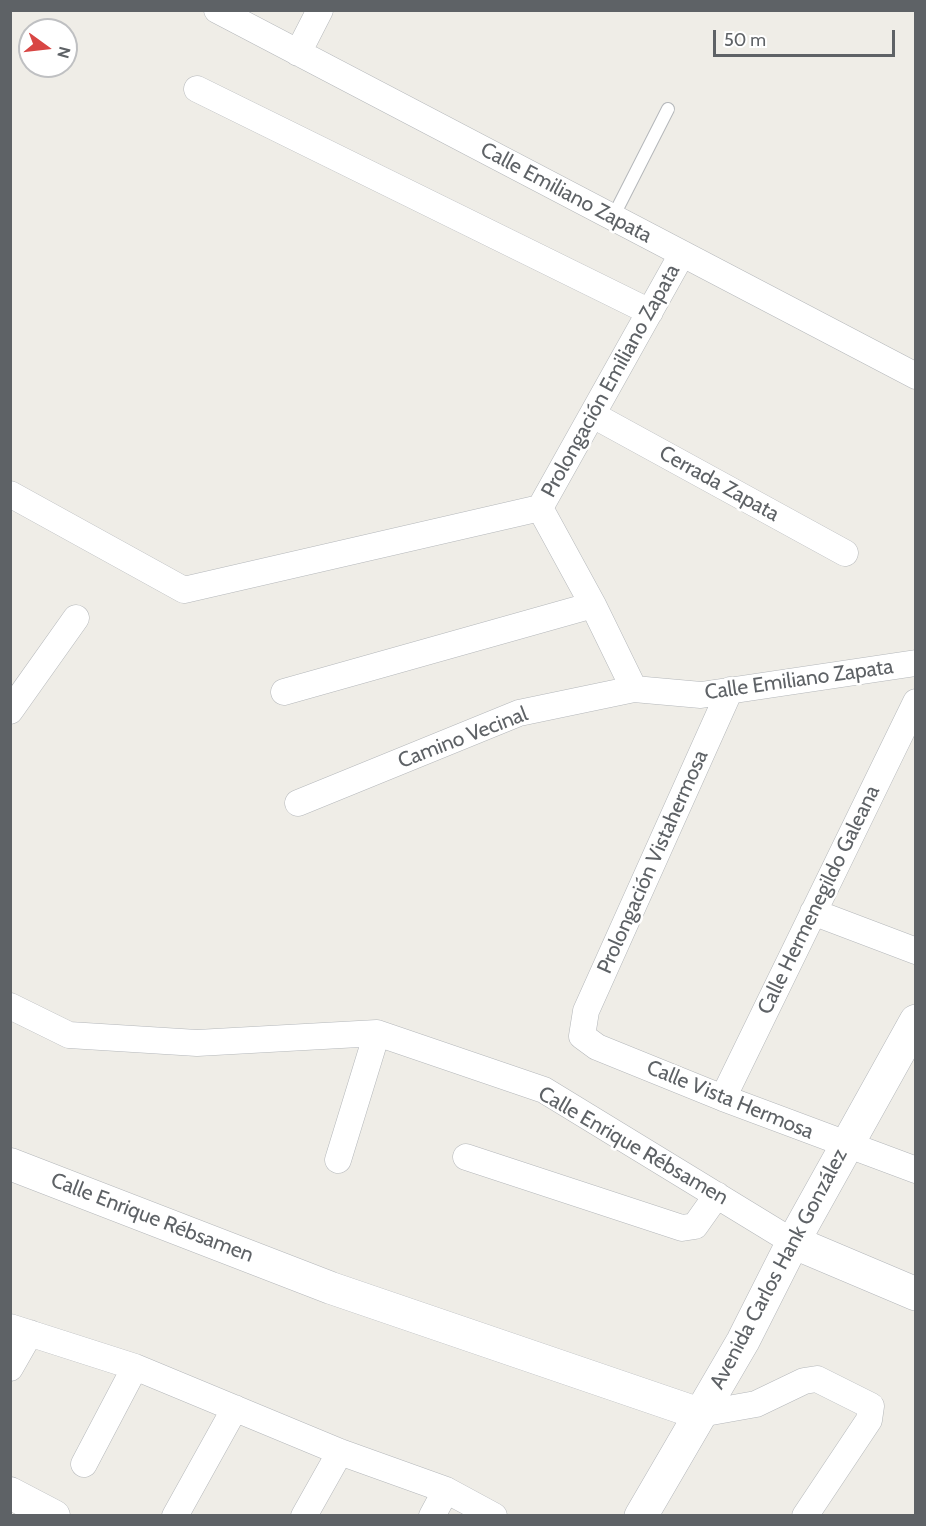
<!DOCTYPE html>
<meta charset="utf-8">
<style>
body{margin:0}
#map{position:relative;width:926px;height:1526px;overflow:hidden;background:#efede7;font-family:Cabin,sans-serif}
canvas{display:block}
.frame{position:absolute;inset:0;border:12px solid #5e6266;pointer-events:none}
.north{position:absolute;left:18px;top:18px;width:60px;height:60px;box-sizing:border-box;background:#fff;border:2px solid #bfc0c2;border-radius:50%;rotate:105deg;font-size:16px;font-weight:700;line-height:24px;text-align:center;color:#5e6266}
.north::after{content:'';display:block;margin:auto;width:21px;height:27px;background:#d84644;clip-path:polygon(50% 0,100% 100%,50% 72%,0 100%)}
.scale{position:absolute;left:713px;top:30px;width:182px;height:27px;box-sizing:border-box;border:3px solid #5e6266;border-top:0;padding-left:8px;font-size:18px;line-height:21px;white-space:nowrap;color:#5e6266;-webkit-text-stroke:4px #fff;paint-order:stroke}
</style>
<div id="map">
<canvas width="926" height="1526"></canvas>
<div class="frame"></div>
<div class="north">N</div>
<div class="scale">50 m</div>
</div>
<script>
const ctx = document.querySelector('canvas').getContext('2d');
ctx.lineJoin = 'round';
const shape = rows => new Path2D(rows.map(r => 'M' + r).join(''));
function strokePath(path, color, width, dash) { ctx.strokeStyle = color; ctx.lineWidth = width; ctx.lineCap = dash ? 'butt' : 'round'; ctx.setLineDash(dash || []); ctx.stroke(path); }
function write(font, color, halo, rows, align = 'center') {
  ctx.font = font + ' Cabin,sans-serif'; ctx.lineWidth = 5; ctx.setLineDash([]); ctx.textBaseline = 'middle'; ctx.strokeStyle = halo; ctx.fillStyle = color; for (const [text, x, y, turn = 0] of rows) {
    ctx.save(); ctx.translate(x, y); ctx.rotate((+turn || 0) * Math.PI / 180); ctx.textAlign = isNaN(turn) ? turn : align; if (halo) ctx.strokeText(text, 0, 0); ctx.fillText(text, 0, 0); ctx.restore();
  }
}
const service = shape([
 [613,217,668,109]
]);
const minor = shape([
 [217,10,916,376],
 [298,53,320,10],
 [197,89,650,312],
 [593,415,845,553],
 [10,494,184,590,540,508],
 [540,508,682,254],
 [540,508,593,605,634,689],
 [730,690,586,1011,582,1036,597,1047,723,1098,916,1170],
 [284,692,593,605],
 [10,711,76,618],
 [298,803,519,713,634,689,701,695,916,663],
 [813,912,916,951],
 [10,1006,69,1035,197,1043,377,1033,544,1090,793,1242],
 [723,1098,916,702],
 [466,1157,682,1228,695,1226,717,1195],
 [338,1160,377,1033],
 [10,1327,135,1367,340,1452,446,1490,494,1516],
 [10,1368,30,1333],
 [700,1414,756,1404,804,1381,817,1379,871,1406,869,1420,805,1516],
 [84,1464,135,1367],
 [175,1516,235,1408],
 [304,1516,340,1452],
 [432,1516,446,1490]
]);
const tertiary = shape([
 [10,1164,331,1288,700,1414],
 [10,1493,54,1516]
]);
const secondary = shape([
 [793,1242,916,1294],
 [641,1516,743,1341,793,1242,916,1021]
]);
const streetNames = [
 ["Calle Emiliano Zapata",566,193,28],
 ["Prolongación Emiliano Zapata",611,381,-61],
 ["Cerrada Zapata",719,484,29],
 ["Calle Emiliano Zapata",799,680,-8],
 ["Camino Vecinal",463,738,-21],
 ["Prolongación Vistahermosa",653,862,-66],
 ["Calle Hermenegildo Galeana",819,900,-64],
 ["Calle Vista Hermosa",730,1100,22],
 ["Calle Enrique Rébsamen",633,1146,30],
 ["Calle Enrique Rébsamen",152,1218,21],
 ["Avenida Carlos Hank González",779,1269,-62]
];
strokePath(service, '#b4b7ba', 14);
strokePath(minor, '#b4b7ba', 27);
strokePath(tertiary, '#b4b7ba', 33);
strokePath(secondary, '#b3b6ba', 34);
strokePath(service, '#fff', 12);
strokePath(minor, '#fff', 26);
strokePath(tertiary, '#fff', 32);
strokePath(secondary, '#fff', 33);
write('21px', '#5e6266', '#fff', streetNames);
</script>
